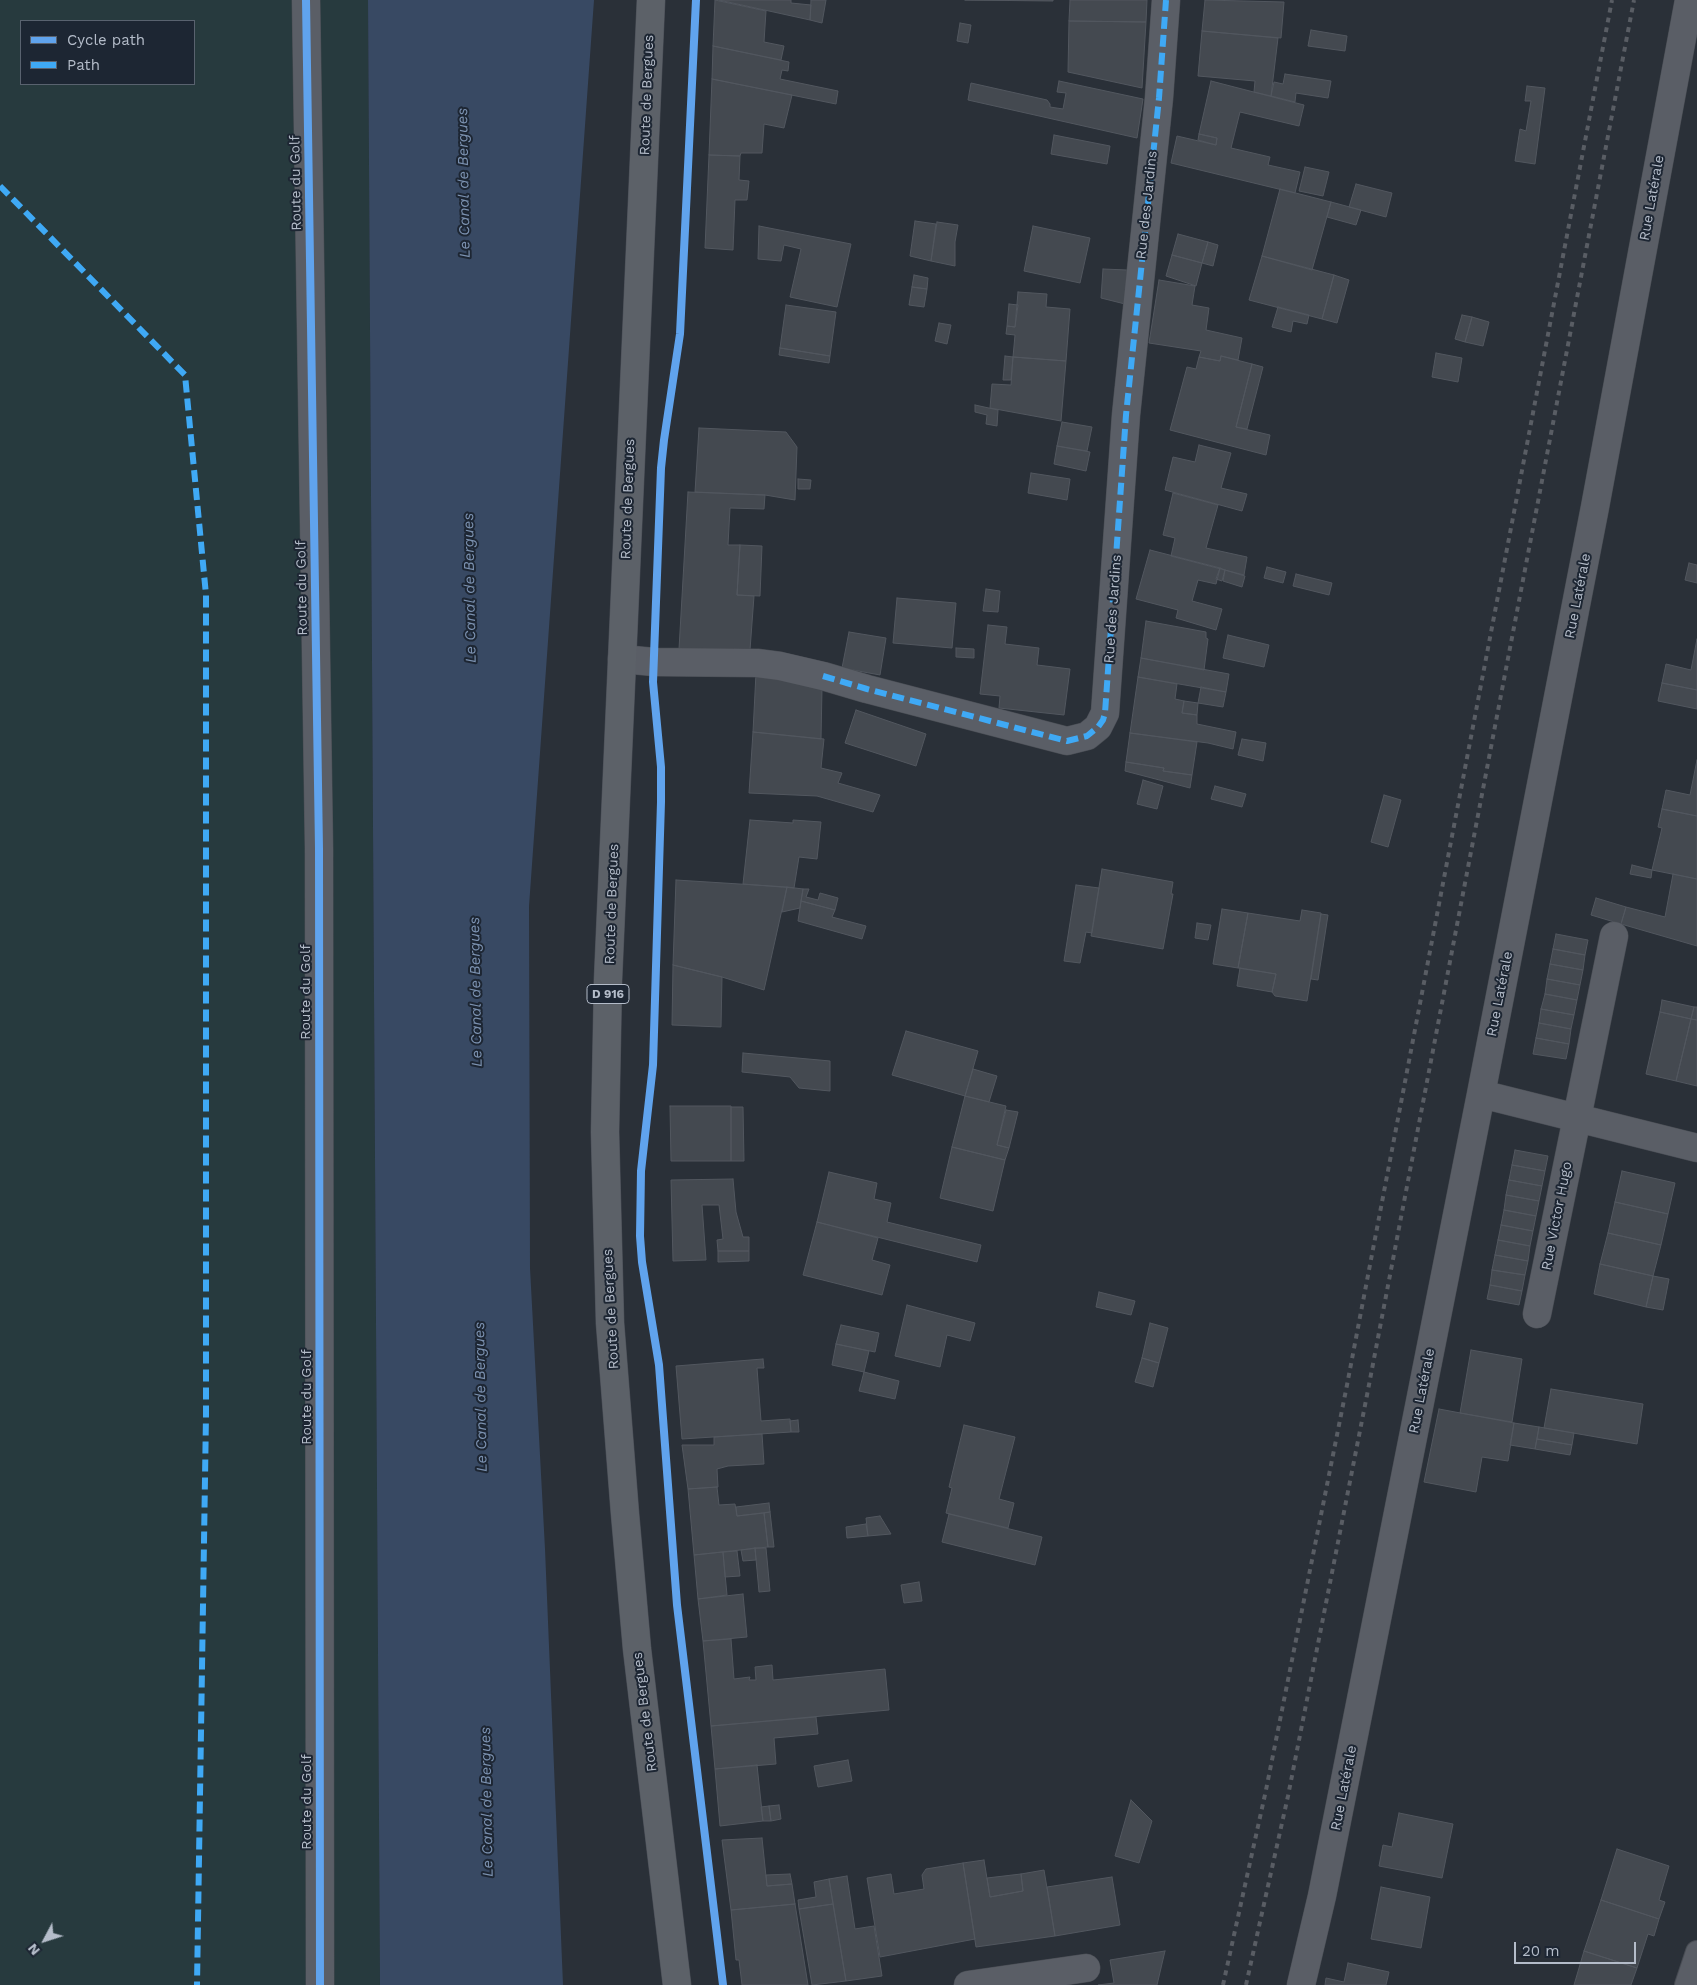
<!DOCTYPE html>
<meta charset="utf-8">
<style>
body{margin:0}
#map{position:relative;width:1697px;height:1985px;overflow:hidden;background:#2a3038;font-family:"Work Sans",sans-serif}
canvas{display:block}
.legend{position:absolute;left:20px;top:20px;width:175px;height:65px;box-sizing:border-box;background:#1d2633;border:1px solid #59626f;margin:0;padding:6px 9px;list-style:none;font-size:15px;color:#b4bcc9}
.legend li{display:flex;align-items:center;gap:10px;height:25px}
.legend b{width:25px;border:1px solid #59626f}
.north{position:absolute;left:20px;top:1915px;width:50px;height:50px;-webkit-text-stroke:4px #1d2633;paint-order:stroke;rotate:230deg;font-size:14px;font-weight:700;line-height:20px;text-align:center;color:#b4bcc9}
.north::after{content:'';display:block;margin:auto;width:18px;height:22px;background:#b4bcc9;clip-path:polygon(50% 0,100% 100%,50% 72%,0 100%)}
.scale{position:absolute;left:1514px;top:1942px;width:122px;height:22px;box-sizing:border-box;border:2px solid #b4bcc9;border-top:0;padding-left:6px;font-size:15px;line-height:18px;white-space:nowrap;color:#b4bcc9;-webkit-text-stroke:4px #1d2633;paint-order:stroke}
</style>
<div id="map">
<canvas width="1697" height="1985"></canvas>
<ul class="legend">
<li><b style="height:6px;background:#60a3ed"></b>Cycle path</li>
<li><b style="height:6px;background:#3fa9f5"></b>Path</li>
</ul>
<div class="north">N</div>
<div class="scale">20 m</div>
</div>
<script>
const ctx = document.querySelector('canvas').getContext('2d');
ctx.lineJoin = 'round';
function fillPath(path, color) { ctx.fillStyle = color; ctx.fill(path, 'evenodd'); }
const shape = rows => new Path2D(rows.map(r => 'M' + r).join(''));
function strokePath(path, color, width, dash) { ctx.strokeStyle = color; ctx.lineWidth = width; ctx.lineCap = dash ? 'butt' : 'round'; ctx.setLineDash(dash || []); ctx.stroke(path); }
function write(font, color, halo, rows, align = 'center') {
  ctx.font = font + ' "Work Sans",sans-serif'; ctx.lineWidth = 4; ctx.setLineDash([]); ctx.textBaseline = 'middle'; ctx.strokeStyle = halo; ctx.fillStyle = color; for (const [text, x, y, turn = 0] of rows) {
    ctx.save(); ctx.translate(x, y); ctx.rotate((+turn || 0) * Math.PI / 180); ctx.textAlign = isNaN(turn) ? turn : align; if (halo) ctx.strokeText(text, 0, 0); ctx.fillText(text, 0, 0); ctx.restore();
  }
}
const green = shape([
 [0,0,368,0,380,1985,0,1985],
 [21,21,194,21,194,84,21,84]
]);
const water = shape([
 [368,0,594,0,529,906,530,1268,545,1549,563,1985,380,1985]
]);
const building = shape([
 [715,0,766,11,764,42,784,46,781,60,713,46,715,0],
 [719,0,791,0,791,3,811,5,810,20,719,0],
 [811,0,826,0,822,23,810,20,811,0],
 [965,0,1053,0,1053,1,965,0],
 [1070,0,1147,0,1146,22,1069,21,1070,0],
 [1205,0,1284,2,1281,38,1202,31,1205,0],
 [1069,21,1146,22,1142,88,1068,72,1069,21],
 [960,23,971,25,968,43,957,41,960,23],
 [1311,30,1347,36,1345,51,1308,46,1311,30],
 [1202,31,1278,38,1271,96,1254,92,1255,81,1198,76,1202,31],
 [713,46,789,62,788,71,782,70,780,79,838,91,836,104,712,79,713,46],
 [1285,74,1331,81,1328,98,1296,93,1295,102,1271,96,1274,82,1283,84,1285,74],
 [712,79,792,95,784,128,764,124,762,153,741,153,740,156,709,155,712,79],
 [1059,81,1143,99,1137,138,968,100,971,83,1047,100,1050,104,1050,107,1063,109,1066,93,1057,92,1059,81],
 [1211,81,1304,105,1299,126,1240,112,1231,148,1270,157,1268,165,1300,172,1295,193,1171,163,1177,136,1216,145,1217,138,1199,134,1211,81],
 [1527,86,1545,88,1535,164,1515,161,1520,129,1526,131,1531,101,1525,101,1527,86],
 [1199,134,1217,138,1216,145,1198,140,1199,134],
 [1054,135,1110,146,1107,164,1051,154,1054,135],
 [709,155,740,156,739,180,749,181,747,200,735,200,733,250,705,248,709,155],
 [1305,167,1329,172,1323,196,1299,191,1305,167],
 [1356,184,1392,193,1386,217,1349,207,1356,184],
 [1280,189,1331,202,1312,270,1262,256,1280,189],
 [1331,202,1361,210,1356,225,1327,217,1331,202],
 [915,221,936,224,931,261,910,256,915,221],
 [937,222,958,225,955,242,955,266,931,261,937,222],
 [759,226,851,244,837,307,790,297,801,249,784,245,781,261,758,259,759,226],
 [1033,226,1090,238,1080,283,1024,271,1033,226],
 [1178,234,1208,242,1202,263,1172,255,1178,234],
 [1208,242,1218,245,1213,266,1202,263,1208,242],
 [1172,255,1202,263,1196,286,1166,276,1172,255],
 [1262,256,1334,275,1322,319,1249,300,1262,256],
 [1103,269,1127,270,1125,304,1101,298,1103,269],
 [914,275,928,278,927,289,912,287,914,275],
 [1334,275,1349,280,1337,323,1322,319,1334,275],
 [1159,280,1195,286,1192,305,1209,308,1206,330,1242,338,1238,360,1221,356,1220,361,1199,357,1201,351,1149,343,1159,280],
 [912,287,927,289,924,307,909,305,912,287],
 [1018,292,1047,294,1046,307,1070,309,1066,361,1013,357,1015,335,1006,334,1007,326,1015,327,1018,292],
 [1009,304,1018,305,1015,327,1007,326,1009,304],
 [786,305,836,312,830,356,780,348,786,305],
 [1278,307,1309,315,1307,324,1293,321,1291,332,1272,327,1278,307],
 [1462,315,1472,317,1465,342,1455,339,1462,315],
 [1472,317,1489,322,1483,346,1465,342,1472,317],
 [939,323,951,325,947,344,935,341,939,323],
 [780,348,830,356,829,363,779,355,780,348],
 [1436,353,1462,358,1458,382,1432,377,1436,353],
 [1005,356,1013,357,1011,380,1003,380,1005,356],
 [1221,356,1252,364,1236,427,1270,435,1266,455,1170,430,1187,367,1196,369,1199,357,1220,361,1221,356],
 [1013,357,1066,361,1061,421,990,408,992,384,1011,385,1013,357],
 [1252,364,1263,367,1247,429,1236,427,1252,364],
 [975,405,998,410,997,426,986,424,987,415,975,412,975,405],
 [1062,422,1092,427,1087,451,1057,446,1062,422],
 [699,428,786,432,797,447,795,500,765,495,695,492,699,428],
 [1199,445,1231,453,1221,488,1247,494,1242,511,1165,490,1173,457,1195,462,1199,445],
 [1057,446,1090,452,1086,471,1054,464,1057,446],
 [1031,473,1070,479,1067,500,1028,493,1031,473],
 [798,479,811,480,810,489,798,489,798,479],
 [688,492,765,495,764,509,730,508,728,545,740,545,737,595,754,596,750,650,734,649,733,652,679,649,688,492],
 [1173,493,1218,505,1206,548,1247,557,1244,575,1171,556,1175,538,1163,535,1173,493],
 [740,545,762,546,760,596,737,595,740,545],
 [1150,550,1220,568,1216,584,1198,580,1192,601,1222,609,1216,630,1176,618,1178,610,1136,599,1150,550],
 [1689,563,1697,565,1697,583,1685,580,1689,563],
 [1267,567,1286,572,1283,583,1264,578,1267,567],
 [1220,568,1225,570,1222,581,1216,579,1220,568],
 [1225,570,1245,576,1242,587,1223,581,1225,570],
 [1296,574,1332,583,1329,595,1293,586,1296,574],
 [986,589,1000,591,998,612,983,611,986,589],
 [897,598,956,603,952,648,893,643,897,598],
 [1146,621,1206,632,1206,638,1208,639,1204,670,1141,658,1146,621],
 [988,625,1007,627,1005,644,1039,648,1037,665,1070,669,1064,715,999,708,1000,696,980,694,988,625],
 [849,632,886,638,880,675,842,668,849,632],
 [1228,635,1269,645,1264,667,1223,658,1228,635],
 [1697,639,1697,690,1662,683,1666,664,1691,670,1697,639],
 [956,648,974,649,974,658,956,657,956,648],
 [1141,658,1229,674,1226,692,1138,677,1141,658],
 [756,673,822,688,821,739,753,732,756,673],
 [1138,677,1177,684,1175,699,1184,701,1182,713,1197,715,1197,724,1236,732,1233,749,1208,743,1130,733,1138,677],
 [1662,683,1697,690,1697,709,1658,701,1662,683],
 [1201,687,1226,692,1223,707,1198,703,1201,687],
 [1184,701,1198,703,1197,715,1182,713,1184,701],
 [856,710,926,734,916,766,845,743,856,710],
 [753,732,824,739,821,768,842,773,838,783,880,795,873,812,817,796,749,793,753,732],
 [1130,733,1197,742,1192,775,1163,771,1164,768,1126,762,1130,733],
 [1242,739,1266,743,1263,761,1238,755,1242,739],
 [1697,760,1697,816,1662,809,1666,790,1690,795,1697,760],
 [1126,762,1164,768,1163,771,1192,775,1190,788,1125,771,1126,762],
 [1143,780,1163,786,1157,809,1137,804,1143,780],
 [1215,786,1246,794,1242,807,1211,799,1215,786],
 [1384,795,1401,800,1388,847,1371,842,1384,795],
 [1662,809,1697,816,1697,879,1652,870,1662,828,1658,827,1662,809],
 [750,820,793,823,793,820,821,822,817,859,799,857,794,888,743,884,750,820],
 [1632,865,1652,870,1651,878,1630,874,1632,865],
 [1102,869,1173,882,1171,894,1173,894,1163,949,1091,936,1102,869],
 [1673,874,1697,879,1697,946,1621,924,1626,907,1665,917,1673,874],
 [676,880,787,887,764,990,722,977,673,965,676,880],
 [1076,885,1099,888,1092,933,1086,932,1080,963,1064,961,1076,885],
 [787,887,803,889,800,908,782,912,787,887],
 [803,889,809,889,806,897,818,900,820,893,838,898,835,910,801,901,803,889],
 [1596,898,1626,907,1621,924,1591,915,1596,898],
 [801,901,835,910,832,917,866,926,862,939,798,921,801,901],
 [1222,909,1248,913,1238,968,1213,964,1222,909],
 [1302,910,1321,913,1307,1001,1275,996,1272,992,1276,974,1238,968,1248,913,1300,921,1302,910],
 [1321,914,1328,915,1318,980,1311,979,1321,914],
 [1197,923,1211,925,1208,940,1195,938,1197,923],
 [1556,934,1588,940,1585,955,1553,949,1556,934],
 [1553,949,1585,955,1583,970,1550,964,1553,949],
 [1550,964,1583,970,1580,985,1547,979,1550,964],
 [673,965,722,977,721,1027,672,1025,673,965],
 [1240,968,1276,974,1272,992,1237,986,1240,968],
 [1547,979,1580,985,1577,1000,1545,994,1547,979],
 [1545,994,1577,1000,1574,1015,1541,1009,1545,994],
 [1662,1000,1694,1007,1691,1019,1660,1012,1662,1000],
 [1694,1007,1697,1007,1697,1020,1691,1019,1694,1007],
 [1541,1009,1574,1015,1571,1029,1539,1023,1541,1009],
 [1660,1012,1691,1019,1676,1081,1646,1074,1660,1012],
 [1691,1019,1697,1020,1697,1086,1676,1081,1691,1019],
 [1539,1023,1571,1029,1569,1044,1536,1038,1539,1023],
 [906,1031,978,1051,965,1096,892,1075,906,1031],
 [1536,1038,1569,1044,1566,1059,1533,1054,1536,1038],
 [743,1053,830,1061,830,1091,799,1088,790,1077,742,1072,743,1053],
 [973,1069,997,1076,989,1102,965,1096,973,1069],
 [965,1096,1006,1106,997,1145,1009,1148,1005,1160,952,1147,965,1096],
 [670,1106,731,1106,731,1161,671,1161,670,1106],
 [731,1107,743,1107,744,1161,731,1161,731,1107],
 [1006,1110,1018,1112,1009,1148,997,1145,1006,1110],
 [952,1147,1005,1160,993,1211,940,1198,952,1147],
 [1515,1150,1548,1156,1545,1171,1512,1165,1515,1150],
 [1512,1165,1545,1171,1542,1186,1509,1180,1512,1165],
 [1622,1171,1675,1183,1668,1214,1615,1202,1622,1171],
 [829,1172,877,1183,874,1199,891,1203,887,1222,981,1245,977,1262,817,1222,829,1172],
 [733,1179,736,1212,743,1237,749,1237,749,1251,718,1251,717,1240,723,1239,719,1205,702,1205,706,1260,673,1261,671,1180,733,1179],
 [1509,1180,1542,1186,1539,1201,1506,1195,1509,1180],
 [1506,1195,1539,1201,1536,1216,1504,1210,1506,1195],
 [1615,1202,1668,1214,1661,1245,1608,1233,1615,1202],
 [1504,1210,1536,1216,1533,1231,1501,1225,1504,1210],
 [817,1222,878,1238,872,1260,890,1265,882,1295,803,1275,817,1222],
 [1501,1225,1533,1231,1530,1246,1498,1240,1501,1225],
 [1608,1233,1661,1245,1653,1276,1600,1264,1608,1233],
 [1498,1240,1530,1246,1528,1261,1495,1255,1498,1240],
 [718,1251,749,1251,749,1261,718,1262,718,1251],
 [1495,1255,1528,1261,1525,1275,1492,1270,1495,1255],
 [1600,1264,1653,1276,1646,1307,1594,1294,1600,1264],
 [1492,1270,1525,1275,1522,1291,1490,1285,1492,1270],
 [1653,1276,1669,1279,1663,1310,1646,1307,1653,1276],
 [1490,1285,1522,1291,1519,1305,1487,1299,1490,1285],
 [1099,1292,1135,1301,1131,1315,1096,1307,1099,1292],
 [907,1305,975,1323,970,1341,947,1335,940,1367,895,1356,907,1305],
 [1150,1323,1168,1328,1159,1363,1142,1358,1150,1323],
 [841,1325,879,1333,875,1352,836,1344,841,1325],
 [836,1344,869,1351,864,1372,832,1365,836,1344],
 [1471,1350,1522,1359,1512,1422,1460,1413,1471,1350],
 [1142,1358,1159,1363,1153,1387,1135,1382,1142,1358],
 [763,1359,764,1368,757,1368,761,1421,790,1419,791,1432,682,1439,676,1366,763,1359],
 [864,1372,899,1381,895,1399,859,1391,864,1372],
 [1551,1389,1643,1404,1637,1444,1544,1428,1551,1389],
 [1439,1409,1514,1423,1508,1461,1482,1457,1476,1492,1424,1482,1439,1409],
 [798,1420,799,1432,791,1432,790,1421,798,1420],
 [1514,1423,1539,1427,1535,1449,1510,1445,1514,1423],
 [964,1425,1015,1437,999,1499,1014,1503,1008,1528,946,1513,952,1488,949,1487,964,1425],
 [1539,1427,1574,1433,1572,1445,1537,1439,1539,1427],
 [762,1434,764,1464,728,1466,717,1469,718,1487,688,1489,682,1445,714,1445,714,1437,762,1434],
 [1537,1439,1572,1445,1570,1455,1535,1449,1537,1439],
 [717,1487,719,1505,735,1504,737,1516,764,1513,768,1547,694,1555,688,1489,717,1487],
 [769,1503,770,1512,737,1516,736,1507,769,1503],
 [770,1512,774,1547,768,1547,764,1513,770,1512],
 [949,1514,1042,1537,1035,1565,942,1542,949,1514],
 [880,1516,891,1534,868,1536,866,1518,880,1516],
 [866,1524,868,1536,847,1538,846,1527,866,1524],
 [755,1548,756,1560,743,1561,741,1550,755,1548],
 [755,1548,766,1548,770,1591,759,1592,755,1548],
 [737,1551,740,1576,725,1577,723,1552,737,1551],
 [723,1552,727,1595,698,1599,694,1555,723,1552],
 [919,1582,922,1601,904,1603,901,1585,919,1582],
 [743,1594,747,1637,703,1641,698,1599,743,1594],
 [731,1639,734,1679,750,1677,749,1680,756,1680,755,1667,772,1665,773,1680,885,1669,889,1710,711,1726,703,1641,731,1639],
 [816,1717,818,1734,774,1738,776,1764,715,1769,711,1726,816,1717],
 [848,1760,852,1781,818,1787,814,1766,848,1760],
 [757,1765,763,1821,720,1826,715,1769,757,1765],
 [1131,1800,1152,1821,1139,1863,1115,1856,1131,1800],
 [779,1805,781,1819,771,1821,769,1806,779,1805],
 [769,1806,771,1821,763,1821,761,1807,769,1806],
 [1399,1813,1453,1824,1442,1878,1379,1866,1383,1845,1392,1847,1399,1813],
 [762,1838,767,1886,792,1884,795,1904,731,1910,722,1840,762,1838],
 [1617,1849,1669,1866,1659,1900,1665,1902,1659,1919,1601,1900,1617,1849],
 [984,1860,990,1897,1023,1891,1021,1874,1044,1870,1055,1936,976,1947,963,1863,984,1860],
 [963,1863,975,1939,880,1957,867,1878,891,1874,894,1894,924,1889,922,1875,926,1869,963,1863],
 [790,1874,792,1884,767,1886,766,1875,790,1874],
 [1021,1874,1023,1891,990,1897,987,1878,1021,1874],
 [847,1876,855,1929,874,1926,882,1976,846,1981,829,1879,847,1876],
 [1112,1877,1120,1925,1055,1936,1047,1887,1112,1877],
 [829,1879,833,1904,799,1909,798,1900,816,1897,814,1882,829,1879],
 [1381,1887,1430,1897,1421,1948,1371,1939,1381,1887],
 [1601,1900,1659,1919,1654,1936,1648,1934,1637,1968,1584,1951,1601,1900],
 [795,1904,808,1985,742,1985,739,1960,736,1960,731,1910,795,1904],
 [833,1904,846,1981,812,1985,799,1909,833,1904],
 [1165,1951,1157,1985,1098,1985,1114,1983,1110,1960,1165,1951],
 [1584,1951,1637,1968,1631,1985,1574,1985,1584,1951],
 [1348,1963,1389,1972,1386,1985,1325,1985,1326,1978,1344,1982,1348,1963]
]);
const service = shape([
 [1686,1985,1697,1952]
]);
const minor = shape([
 [306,0,319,848,320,1985],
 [622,659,654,662,757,663,780,666,823,676,867,689,1067,741,1087,736,1098,727,1105,713,1126,415,1159,98,1166,0],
 [1481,1094,1697,1148],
 [1537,1314,1614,936],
 [968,1985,1086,1968],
 [1301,1985,1322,1896,1481,1094,1595,507,1689,0]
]);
const primary = shape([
 [651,0,608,980,605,1132,610,1323,625,1514,637,1649,677,1985]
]);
const rail = shape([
 [1223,1985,1266,1790,1347,1385,1612,0],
 [1246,1985,1288,1796,1368,1390,1634,0]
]);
const quiet = shape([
 [0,186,185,375,206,595,206,1415,197,1985],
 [823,676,867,689,1067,741,1087,736,1098,727,1103,720,1105,713,1126,415,1159,98,1166,0]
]);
const cycleway = shape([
 [306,0,319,848,320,1985],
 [696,0,680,334,664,440,661,468,653,682,661,767,661,802,653,1065,641,1171,640,1236,642,1262,659,1365,677,1605,723,1985]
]);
const shields = [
 [608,994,42]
];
const shieldNames = [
 ["D 916",608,994]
];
const streetNames = [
 ["Route de Bergues",647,95,-88],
 ["Route du Golf",296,183,-91],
 ["Rue Latérale",1652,198,-80],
 ["Rue des Jardins",1147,205,-84],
 ["Route de Bergues",628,499,-88],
 ["Route du Golf",302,588,-91],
 ["Rue Latérale",1578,596,-79],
 ["Rue des Jardins",1113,609,-86],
 ["Route de Bergues",612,904,-88],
 ["Route du Golf",306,992,-90],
 ["Rue Latérale",1500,994,-79],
 ["Rue Victor Hugo",1557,1216,-79],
 ["Route de Bergues",611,1309,-93],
 ["Rue Latérale",1422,1391,-79],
 ["Route du Golf",307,1397,-90],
 ["Route de Bergues",645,1712,-97],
 ["Rue Latérale",1344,1788,-79],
 ["Route du Golf",307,1802,-90]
];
const waterNames = [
 ["Le Canal de Bergues",464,183,-91],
 ["Le Canal de Bergues",470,588,-91],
 ["Le Canal de Bergues",476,992,-91],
 ["Le Canal de Bergues",481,1397,-91],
 ["Le Canal de Bergues",487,1802,-91]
];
fillPath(green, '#273a3e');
fillPath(water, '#384963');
fillPath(building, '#444950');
strokePath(building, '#52575f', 1);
strokePath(service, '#484c53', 24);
strokePath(minor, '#484c53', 29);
strokePath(primary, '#484c55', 29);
strokePath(service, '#5a5e66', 22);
strokePath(minor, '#5a5e66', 28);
strokePath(primary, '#5c6168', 28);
strokePath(rail, '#595d64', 4, [5, 5]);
strokePath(quiet, '#3fa9f5', 6, [12, 6]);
strokePath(cycleway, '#60a3ed', 8);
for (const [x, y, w] of shields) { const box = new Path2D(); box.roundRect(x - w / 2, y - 9.5, w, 19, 4); ctx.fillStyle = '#1d2633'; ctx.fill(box); strokePath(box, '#b4bcc9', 1); }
write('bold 12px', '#b4bcc9', null, shieldNames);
write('14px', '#b4bcc9', '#1d2633', streetNames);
write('italic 15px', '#7c92b1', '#1d2633', waterNames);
</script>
